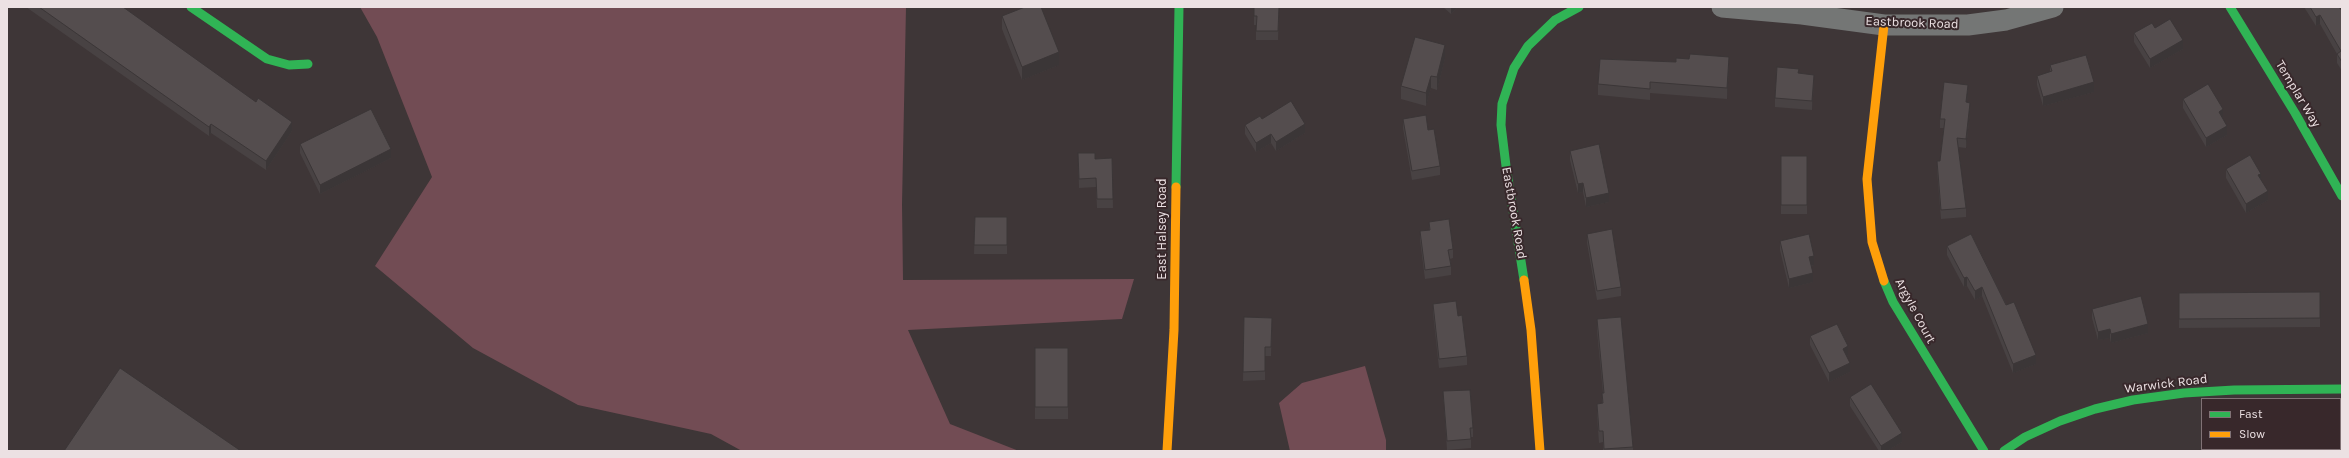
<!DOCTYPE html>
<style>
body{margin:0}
#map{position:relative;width:2349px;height:458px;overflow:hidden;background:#3e3637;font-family:Karla,sans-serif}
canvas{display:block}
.frame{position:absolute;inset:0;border:8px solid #ece1e3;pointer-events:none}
.legend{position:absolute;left:2201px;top:398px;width:140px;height:52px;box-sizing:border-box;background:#38282b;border:1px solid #807275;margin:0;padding:5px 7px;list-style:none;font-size:12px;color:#ece1e3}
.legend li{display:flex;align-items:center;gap:8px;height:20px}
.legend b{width:20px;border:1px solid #807275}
</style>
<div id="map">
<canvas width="2349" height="458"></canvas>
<div class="frame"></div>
<ul class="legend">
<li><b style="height:5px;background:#30b455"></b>Fast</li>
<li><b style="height:5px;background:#ff9f0a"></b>Slow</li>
</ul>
</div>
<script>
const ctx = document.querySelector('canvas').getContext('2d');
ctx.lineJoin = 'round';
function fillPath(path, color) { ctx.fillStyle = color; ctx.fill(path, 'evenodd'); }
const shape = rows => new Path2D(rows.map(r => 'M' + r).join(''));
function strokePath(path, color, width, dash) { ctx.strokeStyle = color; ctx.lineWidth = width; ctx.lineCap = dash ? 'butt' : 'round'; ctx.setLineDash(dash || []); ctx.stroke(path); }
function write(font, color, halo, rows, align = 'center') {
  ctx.font = font + ' Karla,sans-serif'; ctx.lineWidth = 4; ctx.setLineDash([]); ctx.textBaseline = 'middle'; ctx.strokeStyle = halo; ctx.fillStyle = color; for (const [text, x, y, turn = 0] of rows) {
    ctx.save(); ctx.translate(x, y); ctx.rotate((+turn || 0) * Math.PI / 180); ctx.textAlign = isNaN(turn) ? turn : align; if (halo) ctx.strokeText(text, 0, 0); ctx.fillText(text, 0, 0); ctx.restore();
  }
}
const green = shape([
 [360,7,906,7,902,204,903,280,1134,279,1122,319,908,330,950,424,1019,451,742,451,711,434,578,405,473,348,375,266,432,177,377,37],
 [1365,366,1386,440,1386,451,1290,451,1279,403,1302,383]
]);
const street = shape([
 [1722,7,1802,14,1884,25,1968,25,2006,20,2053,7]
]);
const fast = shape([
 [191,7,267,59,289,65,308,64],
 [2230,7,2295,113,2342,196],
 [1176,187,1179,7],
 [1524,280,1506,166,1501,125,1502,104,1514,68,1528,46,1555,20,1579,7],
 [1884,281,1893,302,1984,451],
 [2004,451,2025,437,2060,421,2095,409,2133,400,2184,393,2234,390,2342,389]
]);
const slow = shape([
 [1884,25,1867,179,1872,242,1884,281],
 [1524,280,1531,330,1540,451],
 [1167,451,1174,330,1176,187]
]);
const wall = shape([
 [26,7,123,7,292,131,266,170,211,133,209,136],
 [1254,7,1279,7,1278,40,1256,40,1256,25,1254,25],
 [1443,7,1458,7,1451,14],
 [2304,7,2339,7,2342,11,2342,71,2337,63,2337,54,2320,24,2316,26],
 [1002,16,1059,65,1022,80,1002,29],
 [2155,28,2183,49,2150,68,2134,42,2134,33],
 [1445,58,1437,90,1431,88,1426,106,1401,99,1401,86],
 [2050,65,2094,92,2043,106,2037,85,2037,76,2050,72],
 [1729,68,1727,99,1650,93,1650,100,1598,95,1598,84],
 [1799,73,1814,84,1812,110,1775,107,1775,98],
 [1968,94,1967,102,1970,112,1966,148,1958,147,1966,208,1966,217,1941,219,1937,170,1937,161,1940,161,1944,128,1940,128,1940,119],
 [2183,99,2223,118,2222,119,2227,135,2206,147,2183,108],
 [1262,119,1305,133,1276,151,1271,143,1256,152,1245,134,1245,125],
 [1403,119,1428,130,1440,166,1440,175,1412,180,1403,128],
 [300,144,391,158,320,194,300,153],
 [1570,151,1609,202,1586,207,1583,192,1578,193,1570,160],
 [1078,153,1095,159,1112,158,1113,208,1097,208,1096,187,1079,188],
 [1781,156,1807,156,1807,214,1781,214],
 [2226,169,2261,180,2268,200,2246,213,2226,178],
 [975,217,1007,217,1007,254,974,254],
 [1429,222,1453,249,1453,258,1450,259,1451,266,1451,275,1425,279,1420,240,1420,231,1429,230],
 [1587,234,1621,287,1621,296,1597,300,1587,243],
 [1971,234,2036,364,2013,373,1982,296,1975,300,1967,286,1964,287,1947,255,1947,246],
 [1780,241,1814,265,1811,266,1813,282,1789,288,1780,250],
 [2320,292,2320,327,2179,328,2179,293],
 [1433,304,1458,316,1467,356,1467,365,1439,368,1433,313],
 [2092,309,2148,333,2111,343,2110,338,2098,340,2092,318],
 [1244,317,1272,318,1271,356,1265,356,1265,380,1243,381],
 [1597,319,1633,447,1633,451,1603,451,1603,442,1599,443,1597,415,1597,404,1602,403,1602,393,1603,393,1597,331],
 [1810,336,1848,355,1846,356,1850,372,1829,382,1810,345],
 [1035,348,1068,348,1068,419,1035,419],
 [1443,391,1473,428,1473,437,1471,437,1471,448,1447,450],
 [1850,397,1902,442,1887,451,1879,451,1850,406]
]);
const shadedWall = shape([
 [1451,7,1458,7,1451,14],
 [2320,15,2320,24,2316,26,2316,17],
 [2183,40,2183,49,2150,68,2150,59],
 [1445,45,1445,58,1437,90,1437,77],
 [1059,52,1059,65,1022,80,1022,67],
 [1729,57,1729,68,1727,99,1727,88],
 [1814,75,1814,84,1812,110,1812,101],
 [1431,76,1431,88,1426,106,1426,93],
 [2094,82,2094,92,2043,106,2043,97],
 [1968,85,1968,94,1966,111,1966,102],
 [1970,103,1970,112,1966,148,1966,139],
 [2223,109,2223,118,2219,121,2219,112],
 [292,122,292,131,266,170,266,161],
 [211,124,211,133,209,136,209,127],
 [1305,124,1305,133,1276,151,1276,142],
 [2227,126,2227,135,2206,147,2206,138],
 [1271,134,1271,143,1256,152,1256,143],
 [391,149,391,158,320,194,320,185],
 [2261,174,2261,183,2258,175],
 [1583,183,1583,192,1578,193,1578,184],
 [2268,191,2268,200,2246,213,2246,204],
 [1609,193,1609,202,1586,207,1586,198],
 [1814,256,1814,265,1809,266,1809,257],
 [1813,273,1813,282,1789,288,1789,279],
 [1967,277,1967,286,1964,287,1964,278],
 [1982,287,1982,296,1975,300,1975,291],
 [2148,324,2148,333,2111,343,2111,334],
 [2110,329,2110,338,2098,340,2098,332],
 [1848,346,1848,355,1843,358,1843,349],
 [2036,355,2036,364,2013,373,2013,364],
 [1850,363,1850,372,1829,382,1829,373],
 [1902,433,1902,442,1887,451,1881,451,1881,446]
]);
const building = shape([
 [39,7,123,7,256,102,258,98,292,122,266,161,211,124,209,127,39,7],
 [1025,7,1041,7,1059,52,1022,67,1002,16,1025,7],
 [1254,7,1279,7,1278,31,1256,31,1257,16,1254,16,1254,7],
 [2310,7,2339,7,2342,11,2342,62,2337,54,2341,51,2320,15,2316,17,2310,7],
 [2170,19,2183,40,2150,59,2134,33,2152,23,2155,28,2170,19],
 [1415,37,1445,45,1437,77,1431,76,1426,93,1401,86,1415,37],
 [1690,54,1729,57,1727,88,1650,82,1650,89,1598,84,1600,59,1676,62,1676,58,1689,59,1690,54],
 [2086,55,2094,82,2043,97,2037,76,2052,71,2050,65,2086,55],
 [1777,67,1799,69,1798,73,1814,75,1812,101,1775,98,1777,67],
 [1944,82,1968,85,1966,102,1970,103,1966,139,1957,138,1966,208,1941,210,1937,161,1940,161,1945,119,1940,119,1944,82],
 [2208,84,2223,109,2219,112,2227,126,2206,138,2183,99,2208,84],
 [1291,101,1305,124,1276,142,1271,134,1256,143,1245,125,1260,116,1262,119,1291,101],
 [371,109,391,149,320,185,300,144,371,109],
 [1426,115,1428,130,1434,129,1440,166,1412,171,1403,119,1426,115],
 [1599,144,1609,193,1586,198,1583,183,1578,184,1570,151,1599,144],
 [1078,153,1095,153,1095,159,1112,158,1113,199,1097,199,1096,178,1079,179,1078,153],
 [2250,155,2261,174,2258,175,2268,191,2246,204,2226,169,2250,155],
 [1781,156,1807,156,1807,205,1781,205,1781,156],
 [975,217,1007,217,1007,245,974,245,975,217],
 [1449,219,1453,249,1448,250,1451,266,1425,270,1420,231,1430,230,1429,222,1449,219],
 [1612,229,1621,287,1597,291,1587,234,1612,229],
 [1809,234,1814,256,1809,257,1813,273,1789,279,1780,241,1809,234],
 [1971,234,2006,305,2014,302,2036,355,2013,364,1982,287,1975,291,1967,277,1964,278,1947,246,1971,234],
 [2320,292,2320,318,2179,319,2179,293,2320,292],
 [2141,296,2148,324,2111,334,2110,329,2098,332,2092,309,2141,296],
 [1456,301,1458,316,1462,315,1467,356,1439,359,1433,304,1456,301],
 [1244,317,1272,318,1271,347,1265,347,1265,371,1243,372,1244,317],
 [1621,317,1633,447,1604,449,1603,431,1599,431,1597,404,1603,403,1602,393,1604,393,1597,319,1621,317],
 [1837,324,1848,346,1843,349,1850,363,1829,373,1810,336,1837,324],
 [1035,348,1068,348,1068,407,1035,407,1035,348],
 [120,368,241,451,64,451,120,368],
 [1871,384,1902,433,1881,446,1850,397,1871,384],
 [1470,390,1473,428,1470,428,1471,439,1447,441,1443,391,1470,390],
 [2340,446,2342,446,2342,451,2338,451,2337,449,2340,449,2340,446],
 [2226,449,2296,449,2296,451,2190,451,2226,449]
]);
const streetNames = [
 ["Eastbrook Road",1912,23,2],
 ["Templar Way",2298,94,59],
 ["Eastbrook Road",1514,213,80],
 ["East Halsey Road",1162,229,-90],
 ["Argyle Court",1915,311,62],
 ["Warwick Road",2166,384,-7]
];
fillPath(green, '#724c54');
strokePath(street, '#747675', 21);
strokePath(fast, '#30b455', 9);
strokePath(slow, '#ff9f0a', 9);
fillPath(wall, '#484243');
fillPath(shadedWall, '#3b3637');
fillPath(building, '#544d4e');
strokePath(building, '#3b3637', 1);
write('13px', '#ece1e3', '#38282b', streetNames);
</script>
